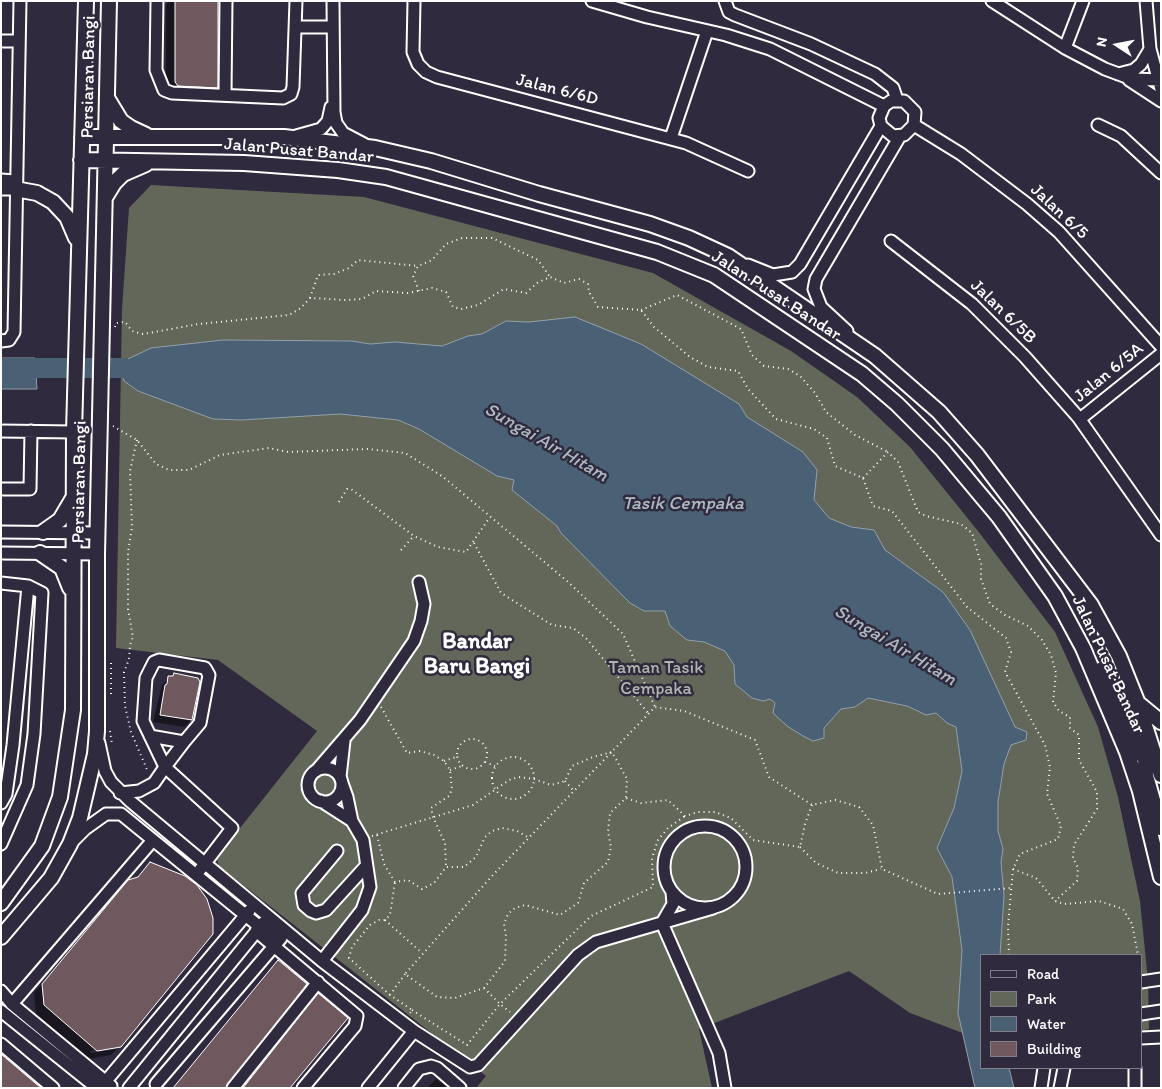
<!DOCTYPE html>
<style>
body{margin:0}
#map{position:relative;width:1162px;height:1089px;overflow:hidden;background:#2f2a3d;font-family:Itim,sans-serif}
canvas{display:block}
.frame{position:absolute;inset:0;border:2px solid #fff;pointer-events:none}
.legend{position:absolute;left:980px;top:954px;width:162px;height:115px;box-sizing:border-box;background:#2f2a3d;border:1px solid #827f8b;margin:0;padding:6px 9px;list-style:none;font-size:15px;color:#fff}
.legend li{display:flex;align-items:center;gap:10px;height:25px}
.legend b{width:25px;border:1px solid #827f8b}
.north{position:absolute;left:1092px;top:20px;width:50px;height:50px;-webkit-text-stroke:4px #2f2a3d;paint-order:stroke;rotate:281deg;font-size:14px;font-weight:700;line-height:20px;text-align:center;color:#fff}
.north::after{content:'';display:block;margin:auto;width:18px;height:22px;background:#fff;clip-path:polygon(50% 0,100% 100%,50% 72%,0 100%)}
</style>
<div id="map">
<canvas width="1162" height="1089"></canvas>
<div class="frame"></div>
<ul class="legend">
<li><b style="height:6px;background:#2f2a3d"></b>Road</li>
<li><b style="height:14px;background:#636759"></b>Park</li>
<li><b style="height:14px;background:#4a6175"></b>Water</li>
<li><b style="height:14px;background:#6f595f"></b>Building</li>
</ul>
<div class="north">N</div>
</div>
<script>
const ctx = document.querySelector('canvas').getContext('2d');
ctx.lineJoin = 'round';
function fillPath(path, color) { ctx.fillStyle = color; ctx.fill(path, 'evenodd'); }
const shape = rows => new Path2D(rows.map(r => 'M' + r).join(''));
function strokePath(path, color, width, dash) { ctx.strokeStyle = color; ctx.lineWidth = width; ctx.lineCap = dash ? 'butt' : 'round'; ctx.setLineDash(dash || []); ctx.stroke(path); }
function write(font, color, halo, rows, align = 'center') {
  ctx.font = font + ' Itim,sans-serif'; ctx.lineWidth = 5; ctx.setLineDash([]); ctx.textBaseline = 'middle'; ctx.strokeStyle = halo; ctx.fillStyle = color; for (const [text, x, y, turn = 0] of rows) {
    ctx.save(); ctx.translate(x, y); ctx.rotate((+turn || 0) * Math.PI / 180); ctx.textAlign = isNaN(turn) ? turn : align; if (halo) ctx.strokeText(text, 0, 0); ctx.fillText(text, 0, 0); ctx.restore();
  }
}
const green = shape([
 [151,185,364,197,653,273,791,351,857,397,910,447,978,531,1055,632,1098,727,1118,797,1140,901,1148,981,1149,1029,1141,1031,1141,955,981,955,981,1040,910,1013,849,971,699,1029,712,1088,476,1088,486,1076,219,866,217,859,221,852,317,731,218,660,116,648,122,309,129,208]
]);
const water = shape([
 [575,317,641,344,739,404,747,417,803,452,817,470,814,500,829,518,851,527,874,530,885,550,943,592,970,630,1015,727,1027,732,1026,740,1011,745,1004,764,998,802,998,831,1003,849,1001,862,1004,896,1000,955,981,955,981,1068,1009,1068,1014,1088,975,1088,958,1013,962,950,952,877,937,848,954,808,962,771,956,727,947,723,936,713,926,715,907,706,868,698,855,707,841,709,824,728,824,738,813,741,803,736,787,726,773,713,775,703,770,699,763,701,752,698,735,684,734,665,725,651,704,642,687,640,670,626,665,611,644,611,630,603,561,533,557,526,512,490,514,480,497,476,419,429,398,420,340,414,241,420,213,419,138,391,124,381,122,368,128,359,151,348,223,340,352,341,370,344,395,342,442,346,468,336,482,334,506,321,529,322,575,317],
 [1,358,35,358,37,389,1,389,1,358]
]);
const shadow = shape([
 [169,1,219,1,216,87,206,97,166,92,166,5],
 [174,675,191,720,184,727,153,722,162,685],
 [150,863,120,1046,90,1051,91,1053,117,1049,111,1055,88,1059,36,1014,34,993,120,890,136,879],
 [278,961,224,1088,173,1088,269,971],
 [309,1005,289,1088,242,1088],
 [436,1079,448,1088,427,1088]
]);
const river = shape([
 [1,368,122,368,149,373]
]);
const building = shape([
 [175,1,218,1,218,88,178,86,175,82,175,1],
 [174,673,198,678,200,682,192,720,160,715,165,685,167,684,168,676,173,676,174,673],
 [150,862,185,876,197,885,207,899,213,918,213,934,121,1047,97,1051,44,1005,42,984,128,880,138,877,150,862],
 [278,960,307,984,226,1088,173,1088,278,960],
 [318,993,348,1018,290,1088,243,1088,318,993],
 [1,1054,41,1088,1,1088,1,1054]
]);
const path = shape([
 [419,291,413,276,418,266,432,260,446,244,462,238,492,238,538,260,550,277],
 [310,298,318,275,334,274,349,268,358,260,418,266],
 [641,310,677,295,741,329,752,355,764,366,788,369,800,376,815,393,826,412,855,435,888,452],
 [115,327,116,323,125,322,132,331,143,334,199,324,289,315,301,308,310,298,346,300,362,299,376,291,408,293,432,288,446,292,453,307,461,309,478,305,504,289,526,293,537,283,550,277,564,283,579,279,588,284,589,292,598,307,641,310,654,327,690,357,708,367,738,371,748,389,776,419,814,429,827,438,835,466,863,478,873,506,892,511,967,607,1006,638,1011,652,1005,672,1045,745,1050,767,1047,794,1061,826,1058,839,1020,854,1013,869,1008,926,1009,955],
 [113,426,137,440,156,464,169,470,189,470,220,455,269,448,288,452,367,449,405,453,442,476,567,581,623,634,655,707],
 [137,440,130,471,132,527,128,552,128,609,133,637,130,645,129,659,124,672,125,706,131,732,148,772],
 [863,478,888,452,898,462,918,512,926,516,961,524,972,533,981,564,981,579,990,604,1005,615,1028,626,1042,640,1051,655,1056,673,1053,702,1059,711,1070,717,1070,728,1079,735,1079,760,1097,792,1097,809,1074,845,1073,858,1078,868,1077,881,1055,901],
 [339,502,347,489,351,489,414,536,438,547,466,552,490,517],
 [474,543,501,593,552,625,573,628,586,638,648,713],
 [401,550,414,536],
 [111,694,111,661],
 [381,707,407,753,420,751,434,755,444,761,450,770,452,789,449,796,431,808,433,817,445,843,446,867],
 [110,731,112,744],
 '457 754a15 15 0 1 1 30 0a15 15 0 1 1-30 0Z',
 '492 778a21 21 0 1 1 42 0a21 21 0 1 1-42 0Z',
 [444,761,456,757],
 [485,762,495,766],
 [450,770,462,766],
 [565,781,573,790],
 [812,805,805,824,800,847,753,840,731,818,715,812,698,812,685,816,668,800,641,803,626,798,610,813,608,832,611,847,608,862,584,883,578,903,560,915,525,905,515,908,508,914,504,924,506,936,505,961,484,988,455,998,437,997,405,974,491,877,655,707,684,711,755,740,769,777,812,805,835,800,859,807,873,825,882,869,938,894,1011,888],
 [377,835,384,864,395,882,408,880,422,889,434,883,446,867,464,867,476,857,485,837,492,831,502,828,517,831,529,838],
 [372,836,473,805,509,780,519,777,534,779,551,785,565,781,572,766,593,757,612,752,627,779,626,798],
 [800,847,816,863,838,873,865,873,881,869],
 [1013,869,1036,878,1055,901,1064,904,1099,901,1123,909,1132,924,1138,955],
 [385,920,422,953],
 [405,974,390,995,412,1010,409,1015],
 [484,988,500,1004,591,916,653,887,652,858,658,840,668,828,685,816],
 [390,995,349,958,352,947,370,925,379,920,385,920,390,915,395,882],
 [412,1010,467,1045,500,1004,510,1012]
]);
const minor = shape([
 [157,1,156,70,164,90,172,93,283,98,291,94,293,87,296,1],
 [333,1,334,112,336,123,343,133,364,144],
 [414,1,413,52,418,64,426,72,437,77,686,143,748,171],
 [592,1,647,17,726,35,770,49,884,106],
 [725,1,729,12,735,15,811,44,875,74,893,88,897,100],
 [992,1,1065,48,1105,69,1132,79,1161,80],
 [1146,1,1150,49,1161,89],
 [296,27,333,27],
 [1,41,19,41],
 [1065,48,1083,1],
 [1118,74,1134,70,1141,64,1150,49],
 [1129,80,1161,101],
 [225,95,226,1],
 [914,125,961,154,1027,204,1059,232,1161,346],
 [1098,125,1121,136,1161,173],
 [296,136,321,129,328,121,331,107],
 [671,138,707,31],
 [1,180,15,181],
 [1,189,15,189],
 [891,241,972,304,1025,357,1078,417,1161,535],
 [748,265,773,275,792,272,800,264,881,126,879,118,884,106,891,101,904,101,915,112,914,125,904,135,893,136,881,126],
 [847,331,821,307,814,289,816,279,900,136],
 [1,341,9,340,14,332,20,1],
 [1080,419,1161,354],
 [1,431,74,432],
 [1,489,30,489,31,431],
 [1,532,97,533],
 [1,553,97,554],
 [1,583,28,586,42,593,34,734,27,785,1,844],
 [150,736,184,742],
 [99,743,105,771,111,782,130,801,322,961,414,1031,470,1067,478,1065,578,955,596,942,713,908],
 '308 785a17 17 0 1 1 34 0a17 17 0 1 1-34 0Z',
 [316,771,360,720,414,641,421,621,424,604,419,582],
 [340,777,344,741],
 [120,793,139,791,154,783,165,767,184,742,200,723,209,675,205,668,159,660,154,662,146,678,143,721,165,767,232,828,196,875],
 [321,801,352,821],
 [1,803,6,794,13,745,28,586],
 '664 867a41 41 0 1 1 82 0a41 41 0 1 1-82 0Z',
 [72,842,85,829,106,814,121,814,260,927],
 [337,851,302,893,304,905,311,911,316,913,326,910,366,866],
 [662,923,719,1053,725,1088],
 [662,923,673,904,672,892],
 [256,931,357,1016,355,1026,303,1088],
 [322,961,362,910,370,887,363,840,352,821,347,797,342,783],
 [1141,982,1161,979],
 [1,991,12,1004,111,1086],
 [12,1004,153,840],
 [1,1011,97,1088],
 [1141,1014,1161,1011],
 [1141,1038,1161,1037],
 [1,1044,53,1088],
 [156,1084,281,938,263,923],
 [106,1088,106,1081,249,911],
 [129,1088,260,927],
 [233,1088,318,982],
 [368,1088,414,1031],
 [404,1088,419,1069,431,1066,437,1068,460,1088],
 [1041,1088,1044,1068],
 [1060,1088,1064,1068],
 [1135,1088,1135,1068]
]);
const major = shape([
 [107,98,121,121,131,128,146,135],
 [82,137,284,137,375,148,431,161,539,194,650,224,689,238,728,256,875,356,939,412,977,455,1091,605,1119,656,1137,701,1161,775],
 [81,160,244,163,338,170,386,177,657,252,714,275,862,374,897,404,942,449,999,517,1055,596,1083,648,1127,752,1140,791,1161,877],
 [15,189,37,193,53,202,67,217,76,238],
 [106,196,114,183,123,174,146,164],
 [43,532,60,520,73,498],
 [40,553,62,568,70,588],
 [1100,670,1122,707,1140,753,1148,761,1161,763],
 [1139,704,1161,722],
 [1148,753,1145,759,1146,776,1161,828],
 [1,903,42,846,60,797,73,710,74,432,86,1],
 [1,937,51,878,70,844,80,818,95,754,97,731,97,554,109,1]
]);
const streetNames = [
 ["Persiaran Bangi",89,77,-89],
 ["Jalan 6/6D",557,90,14],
 ["Jalan Pusat Bandar",299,151,5],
 ["Jalan 6/5",1059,212,43],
 ["Jalan Pusat Bandar",776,296,33],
 ["Jalan 6/5B",1003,312,44],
 ["Jalan 6/5A",1109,373,-39],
 ["Persiaran Bangi",80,482,-89],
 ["Jalan Pusat Bandar",1108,665,65]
];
const parkNames = [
 ["Taman Tasik",656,668],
 ["Cempaka",656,689]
];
const waterNames = [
 ["Sungai Air Hitam",546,443,30],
 ["Tasik Cempaka",683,504],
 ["Sungai Air Hitam",895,646,31]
];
const districtNames = [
 ["Bandar",477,642],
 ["Baru Bangi",477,667]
];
fillPath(green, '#636759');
fillPath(water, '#4a6175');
strokePath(water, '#92a0ac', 1);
fillPath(shadow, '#0007');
strokePath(river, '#4a6175', 20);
fillPath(building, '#6f595f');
strokePath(building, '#fff', 1);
strokePath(minor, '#fff', 15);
strokePath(major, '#fff', 18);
strokePath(path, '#fff', 2, [1, 4]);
strokePath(minor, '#2f2a3d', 11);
strokePath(major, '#2f2a3d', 14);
write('18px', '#fff', '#2f2a3d', streetNames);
write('18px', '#b1b3ac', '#2f2a3d', parkNames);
write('italic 19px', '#aeb8c1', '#2f2a3d', waterNames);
write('bold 22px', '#fff', '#2f2a3d', districtNames);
</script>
